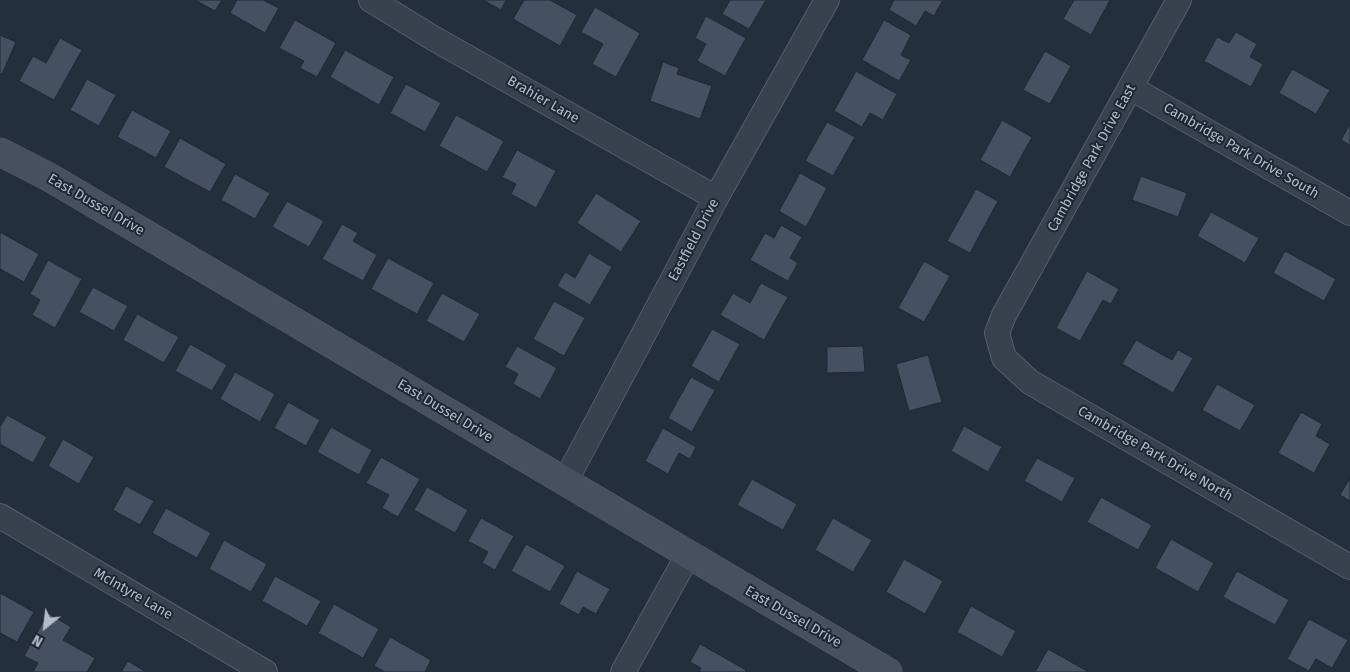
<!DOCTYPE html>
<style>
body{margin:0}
#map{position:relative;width:1350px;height:672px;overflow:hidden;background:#242f3e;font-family:"Fira Sans",sans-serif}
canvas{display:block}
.north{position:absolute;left:20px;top:602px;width:50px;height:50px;-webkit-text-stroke:4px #1d2633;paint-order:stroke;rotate:209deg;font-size:14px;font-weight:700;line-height:20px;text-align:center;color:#b4bcc9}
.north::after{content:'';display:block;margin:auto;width:18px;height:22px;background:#b4bcc9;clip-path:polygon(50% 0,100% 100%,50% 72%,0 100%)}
</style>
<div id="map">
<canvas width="1350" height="672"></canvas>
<div class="north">N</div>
</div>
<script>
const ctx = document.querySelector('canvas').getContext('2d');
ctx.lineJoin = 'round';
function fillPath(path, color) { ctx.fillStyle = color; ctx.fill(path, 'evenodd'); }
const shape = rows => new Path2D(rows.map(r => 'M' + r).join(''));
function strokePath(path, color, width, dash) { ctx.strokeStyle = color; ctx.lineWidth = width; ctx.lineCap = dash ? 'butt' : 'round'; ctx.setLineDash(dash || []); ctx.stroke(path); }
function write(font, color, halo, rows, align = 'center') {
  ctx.font = font + ' "Fira Sans",sans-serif'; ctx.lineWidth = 4; ctx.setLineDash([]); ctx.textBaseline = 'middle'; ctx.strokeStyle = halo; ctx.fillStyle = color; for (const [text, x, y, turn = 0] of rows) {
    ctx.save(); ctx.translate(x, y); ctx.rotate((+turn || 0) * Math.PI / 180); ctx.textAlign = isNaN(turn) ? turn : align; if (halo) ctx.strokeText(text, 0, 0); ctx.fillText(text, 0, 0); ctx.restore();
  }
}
const building = shape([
 [195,0,222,0,215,11,195,0],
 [237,0,263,0,279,8,265,33,230,13,237,0],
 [483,0,506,0,501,10,483,0],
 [524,0,550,0,577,15,560,46,513,19,524,0],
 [730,0,766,0,749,29,722,14,730,0],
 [894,0,943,0,934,16,925,11,916,26,889,10,894,0],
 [1074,0,1110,0,1091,35,1063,19,1074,0],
 [595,7,640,33,616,77,592,64,603,44,581,32,595,7],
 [706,16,746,38,725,76,697,61,706,44,695,38,706,16],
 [295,20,336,43,317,77,300,68,304,61,279,48,295,20],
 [884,20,911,35,901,55,911,60,899,81,862,60,884,20],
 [1236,32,1257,44,1250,57,1263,64,1251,87,1204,61,1217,37,1229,43,1236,32],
 [0,35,16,42,2,74,0,73,0,35],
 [60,38,82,50,54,100,19,81,33,56,46,63,60,38],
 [345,50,394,77,379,105,330,77,345,50],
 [1045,51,1071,66,1050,104,1023,90,1045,51],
 [663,62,679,68,677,74,712,86,700,119,650,101,663,62],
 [1292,69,1330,90,1316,114,1279,93,1292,69],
 [856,71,897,94,883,120,870,113,862,127,834,111,856,71],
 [87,79,116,95,99,126,70,110,87,79],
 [406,84,441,103,425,132,390,113,406,84],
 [132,110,171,131,156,158,117,137,132,110],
 [456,115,504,141,487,172,439,146,456,115],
 [1002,120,1032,137,1010,177,980,160,1002,120],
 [827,122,855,137,833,176,805,161,827,122],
 [1350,124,1350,145,1341,140,1350,124],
 [180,138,226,164,210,192,164,167,180,138],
 [517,150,556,171,536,208,511,194,516,184,502,177,517,150],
 [800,173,827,188,806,227,779,211,800,173],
 [235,174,270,193,255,219,221,200,235,174],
 [1141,176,1187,193,1178,217,1132,200,1141,176],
 [976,189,998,201,970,253,947,241,976,189],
 [596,193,641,221,621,252,577,223,596,193],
 [287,201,324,221,309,247,272,227,287,201],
 [1211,212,1259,238,1245,263,1197,236,1211,212],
 [342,224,358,233,353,241,377,255,363,281,322,259,342,224],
 [781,225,802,237,790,258,798,263,788,281,750,260,765,233,774,238,781,225],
 [0,232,39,254,24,282,0,269,0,232],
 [1285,251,1336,279,1324,301,1273,273,1285,251],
 [589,253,612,267,590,305,557,286,565,272,575,278,589,253],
 [388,258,434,283,417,314,371,289,388,258],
 [48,260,82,279,55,328,32,315,40,300,30,294,48,260],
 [924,261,950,276,924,322,898,308,924,261],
 [1087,271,1119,289,1111,304,1103,300,1080,341,1056,328,1087,271],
 [761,283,788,297,764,340,720,315,733,293,750,303,761,283],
 [93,287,128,306,114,331,79,312,93,287],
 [442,293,480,314,464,342,426,321,442,293],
 [554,301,585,318,564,356,533,339,554,301],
 [137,314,179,337,164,363,123,340,137,314],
 [712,329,740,344,719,382,691,366,712,329],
 [1136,340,1172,360,1178,350,1193,358,1173,393,1122,364,1136,340],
 [190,344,227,365,212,391,175,371,190,344],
 [517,346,557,368,540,399,513,384,518,374,505,367,517,346],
 [863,346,865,372,827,373,827,347,863,346],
 [928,355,942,402,909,411,896,364,928,355],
 [235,372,275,394,260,422,220,399,235,372],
 [691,377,715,390,692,432,668,418,691,377],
 [1217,384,1255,405,1240,431,1202,410,1217,384],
 [288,402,320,420,306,446,274,428,288,402],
 [1301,412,1322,424,1316,436,1330,444,1314,473,1278,453,1301,412],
 [7,415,47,437,33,463,0,444,0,427,7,415],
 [964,426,1002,447,988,472,951,451,964,426],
 [331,427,372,450,359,475,317,452,331,427],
 [663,428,696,447,690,459,679,453,668,474,645,461,663,428],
 [63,439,94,457,79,484,48,466,63,439],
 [381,457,420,479,398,517,382,508,389,495,366,483,381,457],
 [1037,458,1075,478,1062,502,1024,481,1037,458],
 [1350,478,1350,501,1340,495,1350,478],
 [752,479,797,504,783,530,737,505,752,479],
 [126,486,154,501,140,525,113,510,126,486],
 [427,487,468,510,455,533,414,510,427,487],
 [1101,497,1152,525,1138,550,1087,522,1101,497],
 [166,508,211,533,197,558,152,533,166,508],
 [481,518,514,536,495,570,482,563,488,552,468,541,481,518],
 [833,518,872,540,853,572,815,550,833,518],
 [1171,539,1214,563,1198,592,1155,568,1171,539],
 [224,540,267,564,251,592,209,569,224,540],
 [526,544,565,566,550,592,511,571,526,544],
 [904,559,943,581,925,614,886,592,904,559],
 [577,571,610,589,596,614,583,607,579,615,559,604,577,571],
 [1237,571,1289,600,1275,625,1223,597,1237,571],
 [275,576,321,601,307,626,262,601,275,576],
 [0,593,34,612,17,642,0,633,0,593],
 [334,604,379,629,363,658,318,633,334,604],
 [971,606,1016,631,1002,657,957,632,971,606],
 [48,613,71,627,63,640,95,658,87,672,33,672,38,663,24,656,48,613],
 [1309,619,1348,640,1332,668,1316,659,1309,671,1287,659,1309,619],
 [390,637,431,660,425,672,385,672,374,666,390,637],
 [700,644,746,670,745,672,699,672,701,668,690,662,700,644],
 [1048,649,1087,671,1086,672,1035,672,1048,649],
 [128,661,146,672,121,672,128,661]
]);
const street = shape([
 [371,0,433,38,716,198],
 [1179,0,1004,315,997,333,1004,358,1030,382,1350,567],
 [1131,88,1350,213],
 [565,482,716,198,827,0],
 [0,516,265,672],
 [623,672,688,555]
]);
const secondary = shape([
 [0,152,49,177,888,672]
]);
const streetNames = [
 ["Brahier Lane",543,100,30],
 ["Cambridge Park Drive South",1241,151,30],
 ["Cambridge Park Drive East",1092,158,-61],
 ["East Dussel Drive",96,205,30],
 ["Eastfield Drive",694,240,-62],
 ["East Dussel Drive",445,411,31],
 ["Cambridge Park Drive North",1155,454,30],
 ["McIntyre Lane",133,594,30],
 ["East Dussel Drive",793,617,30]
];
fillPath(building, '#455162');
strokePath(building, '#1f2835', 1);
strokePath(street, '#565f6c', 26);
strokePath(secondary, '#565f6c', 29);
strokePath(street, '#38414e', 24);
strokePath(secondary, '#465061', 28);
write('14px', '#b4bcc9', '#1d2633', streetNames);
</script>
